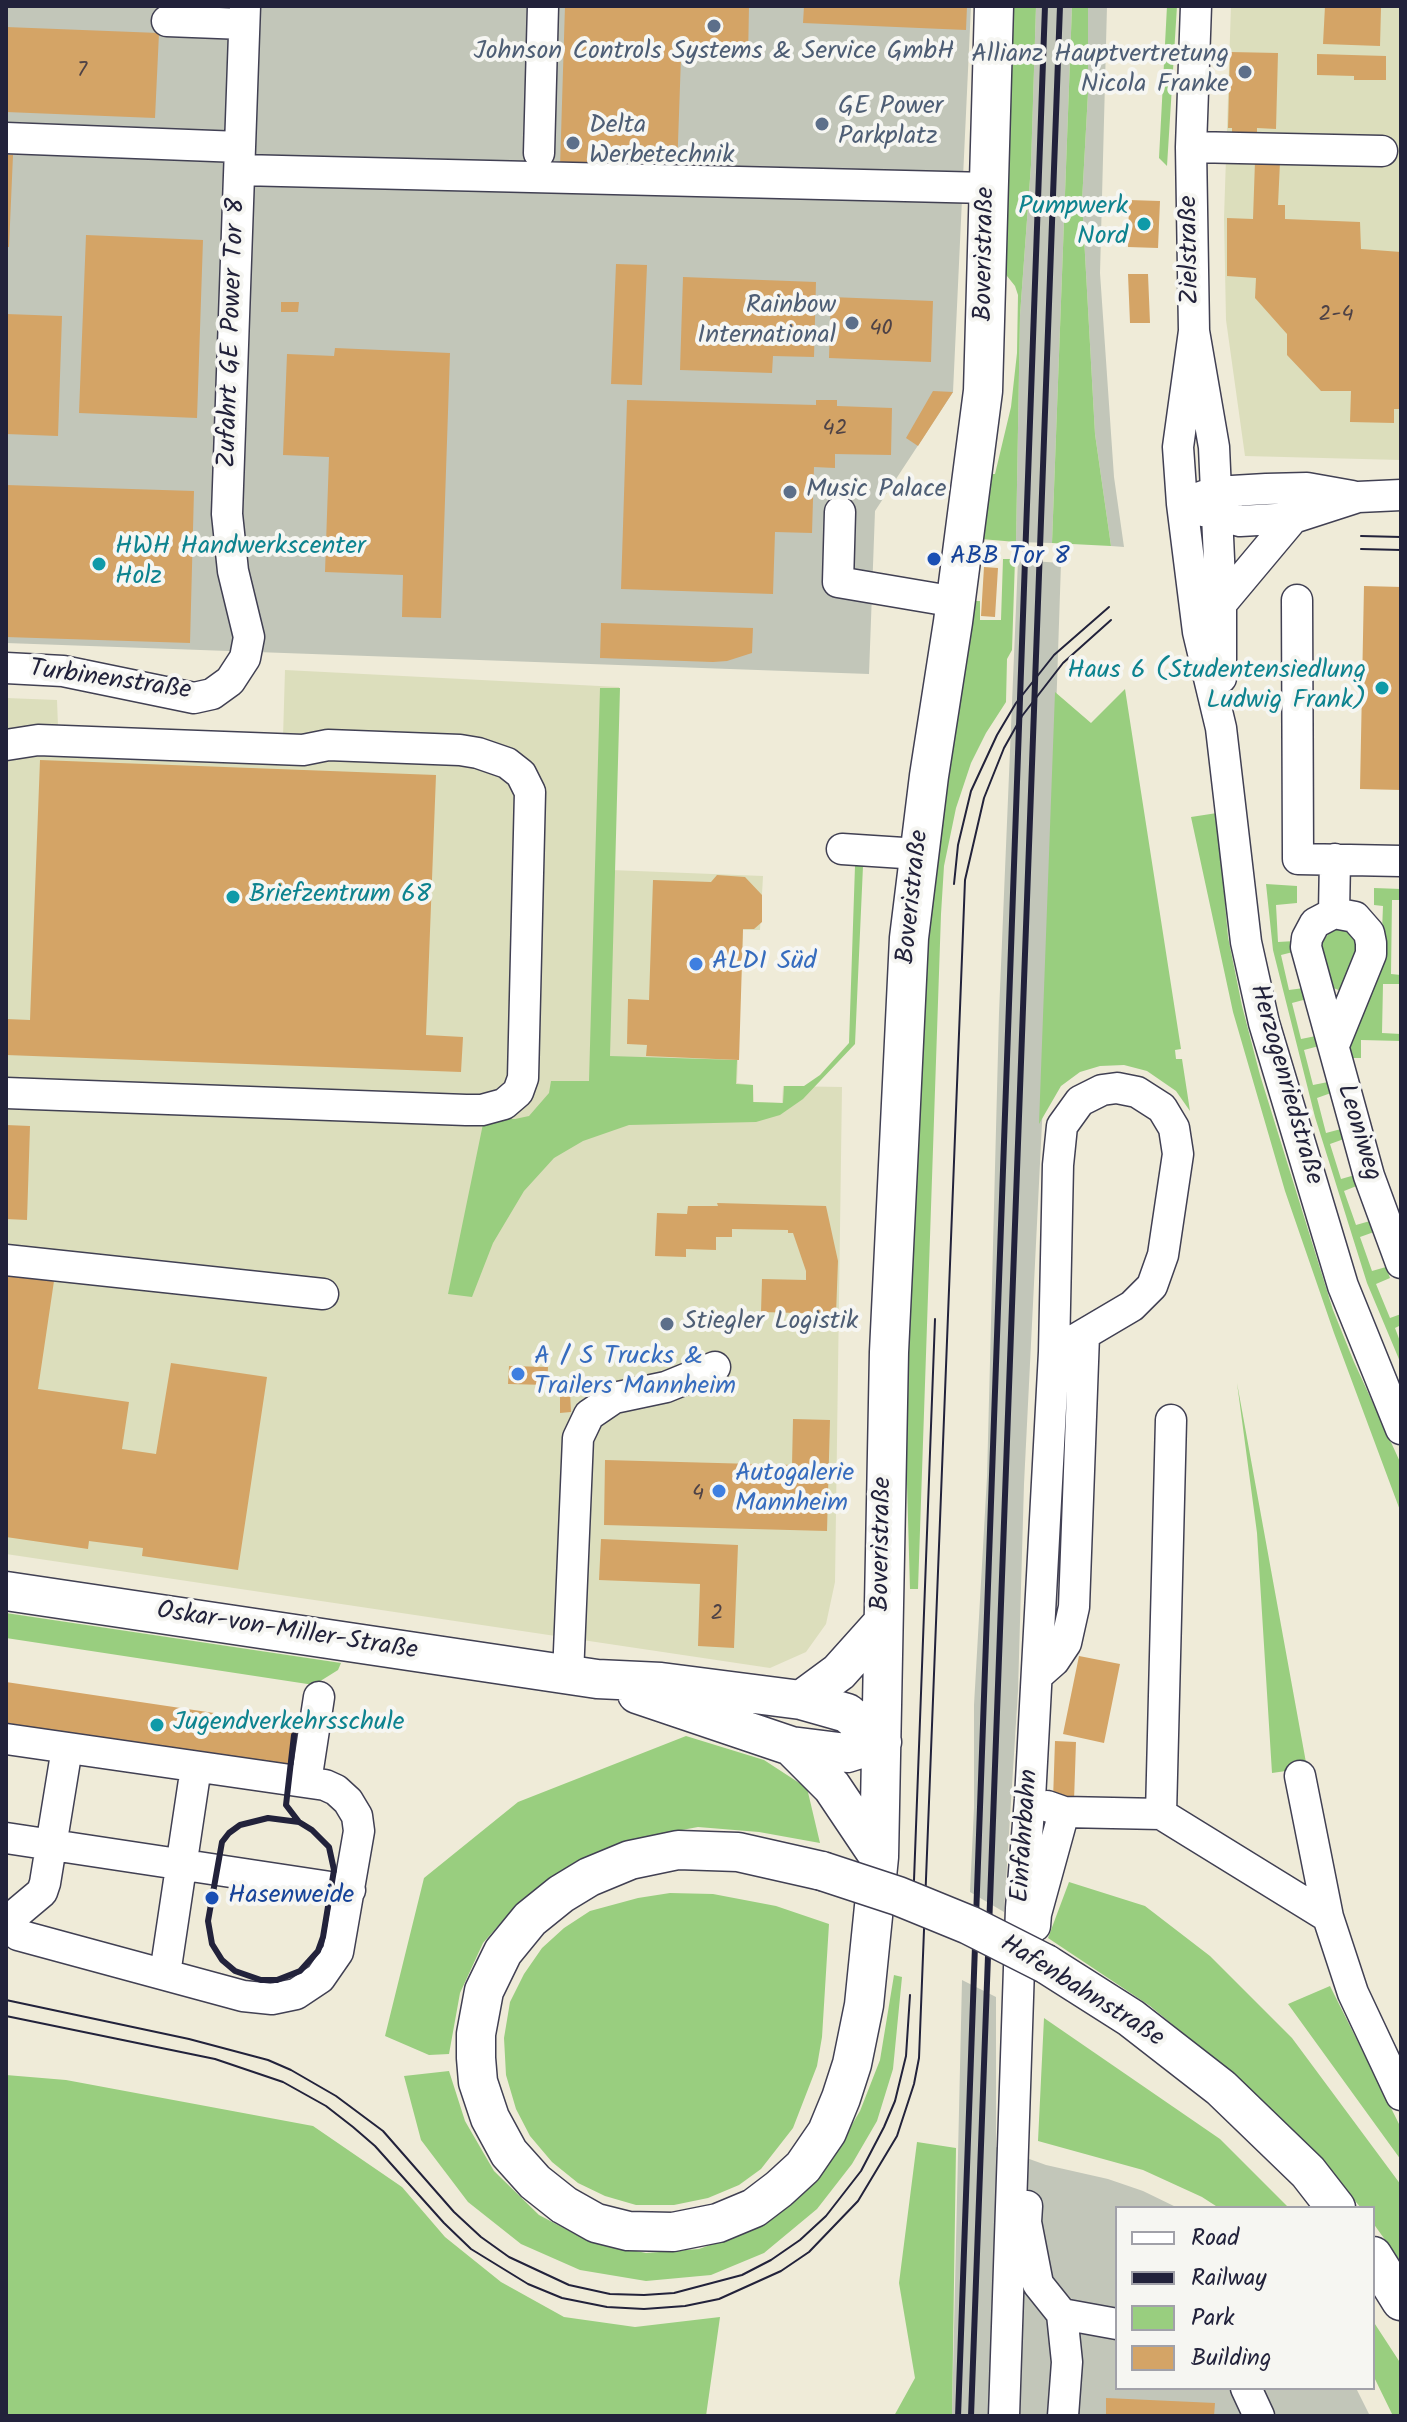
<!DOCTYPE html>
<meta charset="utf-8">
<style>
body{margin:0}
#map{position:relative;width:1407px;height:2422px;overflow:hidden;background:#efebd8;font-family:Kalam,sans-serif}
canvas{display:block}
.frame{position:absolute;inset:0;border:8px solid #22223b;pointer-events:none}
.legend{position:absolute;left:1115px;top:2206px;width:260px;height:184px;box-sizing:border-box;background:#f6f6f2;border:2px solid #a1a1a9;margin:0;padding:10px 14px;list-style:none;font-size:24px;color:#22223b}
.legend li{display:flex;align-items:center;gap:16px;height:40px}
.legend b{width:40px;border:2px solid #a1a1a9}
</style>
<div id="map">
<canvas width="1407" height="2422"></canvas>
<div class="frame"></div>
<ul class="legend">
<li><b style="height:10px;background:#fff"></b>Road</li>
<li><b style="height:10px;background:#22223b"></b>Railway</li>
<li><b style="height:22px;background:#99ce7f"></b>Park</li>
<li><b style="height:22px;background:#d4a466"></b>Building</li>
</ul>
</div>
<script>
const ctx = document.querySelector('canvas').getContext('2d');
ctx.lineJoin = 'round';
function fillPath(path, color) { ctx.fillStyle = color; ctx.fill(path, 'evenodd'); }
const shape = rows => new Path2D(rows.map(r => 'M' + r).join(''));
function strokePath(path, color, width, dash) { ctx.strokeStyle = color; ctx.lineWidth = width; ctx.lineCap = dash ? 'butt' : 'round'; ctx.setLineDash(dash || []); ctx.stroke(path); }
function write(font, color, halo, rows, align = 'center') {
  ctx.font = font + ' Kalam,sans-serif'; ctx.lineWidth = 8; ctx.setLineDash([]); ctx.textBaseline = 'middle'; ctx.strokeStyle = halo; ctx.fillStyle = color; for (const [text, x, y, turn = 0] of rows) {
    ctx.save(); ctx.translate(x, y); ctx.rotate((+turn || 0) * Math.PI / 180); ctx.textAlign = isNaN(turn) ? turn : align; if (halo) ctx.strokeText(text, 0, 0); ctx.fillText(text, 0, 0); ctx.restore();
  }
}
const built = shape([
 [1231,6,1401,6,1401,460,1245,456,1226,320,1224,218],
 [285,670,619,687,611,870,763,876,760,930,743,930,737,1083,753,1085,754,1102,782,1103,783,1086,842,1087,835,1582,826,1624,806,1652,770,1668,6,1554,6,698,57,700,58,726,283,738]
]);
const industrial = shape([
 [6,6,971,6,953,392,875,511,869,674,6,643],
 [1036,6,1072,6,1052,543,1016,542,1020,315,1031,165],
 [1088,6,1107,6,1100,273,1114,477,1124,547,1111,546,1095,434,1082,201,1088,93],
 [1018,560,1061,563,1043,1103,1024,1484,1018,1691,1004,1912,970,1892,974,1808,974,1705,987,1477,999,1013],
 [962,1980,996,1997,996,2147,1046,2165,1108,2179,1143,2191,1178,2208,1117,2208,1117,2388,1356,2388,1370,2416,952,2416]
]);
const green = shape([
 [1011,6,1036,6,1031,165,1020,315,1016,542,981,539,987,474,995,474,1011,407,1017,353,1018,295,1015,286,1003,271,1003,188,1012,67],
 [1072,6,1088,6,1088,93,1082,201,1095,434,1111,546,1052,543],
 [1167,6,1177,6,1167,166,1159,158],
 [1003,559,1015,559,1012,650,1007,659,1006,702,986,733,971,763,956,808,944,866,941,914,918,1589,910,1589,905,1414,924,938,973,601,980,601,980,620,1001,620],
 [600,688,620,688,610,1056,737,1060,736,1084,753,1085,753,1102,783,1103,784,1086,804,1086,820,1075,849,1043,855,866,863,866,855,1044,803,1099,780,1115,756,1122,629,1125,583,1141,554,1158,524,1191,493,1243,472,1297,448,1294,484,1119,515,1119,529,1116,549,1093,551,1081,589,1081],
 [1125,689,1181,1049,1175,1050,1176,1059,1182,1059,1190,1111,1176,1091,1147,1071,1124,1065,1100,1066,1080,1072,1061,1086,1039,1124,1055,692,1091,723],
 [1217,813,1228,937,1242,1006,1260,1075,1333,1310,1354,1362,1401,1464,1401,1513,1334,1333,1285,1191,1233,1012,1191,817],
 [1266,884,1297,886,1297,903,1276,905,1278,942,1295,941,1297,951,1281,955,1289,990,1304,988,1307,999,1292,1003,1301,1039,1316,1036,1319,1046,1304,1050,1313,1085,1328,1082,1331,1093,1317,1098,1326,1133,1341,1129,1344,1139,1330,1144,1341,1179,1355,1175,1359,1185,1344,1191,1356,1225,1370,1221,1374,1232,1360,1237,1372,1271,1386,1267,1390,1278,1376,1284,1390,1318,1401,1314,1401,1325,1395,1328,1401,1344,1401,1364,1367,1283,1315,1117,1273,950],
 [1374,888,1401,889,1401,900,1392,900,1391,974,1401,975,1401,984,1383,984,1382,1033,1401,1034,1401,1041,1361,1040,1361,1058,1349,1058,1348,1040,1382,931,1383,906,1374,905],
 [1343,927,1363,942,1341,991,1331,987,1321,945,1330,931],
 [1237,1383,1307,1768,1272,1773,1257,1533],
 [6,1613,341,1663,338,1670,314,1685,6,1638],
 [686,1736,764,1760,807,1788,820,1843,759,1832,698,1827,633,1839,575,1862,520,1901,483,1943,460,1993,449,2054,429,2055,385,2036,424,1878,518,1802],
 [1069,1882,1145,1906,1210,1956,1292,2038,1401,2185,1401,2262,1373,2223,1373,2208,1361,2208,1321,2160,1240,2080,1150,2006,1048,1938],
 [670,1893,713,1894,776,1906,829,1924,822,2037,817,2066,793,2128,761,2169,739,2185,708,2198,674,2205,636,2205,605,2196,578,2183,552,2162,530,2136,516,2109,506,2075,504,2038,510,2002,524,1974,542,1948,564,1928,590,1911,638,1898],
 [894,1975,902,1977,893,2069,877,2121,852,2164,817,2209,764,2253,711,2275,646,2281,580,2270,521,2244,468,2202,421,2140,404,2076,449,2071,465,2121,494,2171,539,2215,588,2241,646,2253,699,2249,749,2231,799,2194,835,2153,860,2111,880,2060],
 [1330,1986,1401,2128,1401,2160,1288,2004],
 [1044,2018,1220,2139,1289,2208,1219,2208,1202,2197,1143,2170,1038,2141],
 [6,2075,66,2080,313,2126,402,2187,445,2237,501,2282,564,2317,635,2327,720,2317,706,2416,6,2416],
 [917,2142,956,2148,952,2416,894,2416,915,2378,899,2283],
 [1373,2321,1401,2364,1401,2416,1393,2416,1373,2375]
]);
const building = shape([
 [565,6,749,6,748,59,681,57,677,171,560,168],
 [804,6,967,6,966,30,803,23],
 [1325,6,1381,8,1380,46,1323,44],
 [6,27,159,33,155,118,6,112],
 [1230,52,1278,53,1276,129,1257,128,1257,138,1232,137,1232,128,1228,128],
 [1317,54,1386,56,1386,80,1354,80,1354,76,1317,75],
 [6,155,13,155,9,247,6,247],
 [1255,161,1280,162,1278,205,1285,205,1285,219,1360,222,1361,249,1401,252,1401,409,1394,409,1394,423,1350,422,1351,391,1321,391,1287,355,1287,334,1255,298,1256,278,1227,276,1227,218,1253,219],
 [1129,200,1160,201,1158,248,1128,247],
 [86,235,203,240,197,418,79,413],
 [616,264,647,265,642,385,611,384],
 [1128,274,1148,274,1150,323,1130,323],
 [683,277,816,282,814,357,773,356,772,373,680,370],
 [831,297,933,301,931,362,829,358],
 [281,302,299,302,298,312,281,312],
 [6,314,62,316,58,436,6,434],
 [335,348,450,353,441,618,402,617,403,575,325,572,329,457,283,455,287,354,334,356],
 [933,391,953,392,918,446,906,438],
 [627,400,816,405,816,400,837,400,837,406,892,408,891,455,835,454,835,468,814,467,812,533,775,532,773,594,621,589],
 [6,485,194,491,190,643,6,637],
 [984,567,998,568,995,617,981,616],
 [1364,586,1401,587,1401,790,1360,789],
 [601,623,753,628,752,653,727,661,713,662,600,658],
 [40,760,436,775,426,1035,463,1037,461,1072,6,1055,6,1019,30,1020],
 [717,875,745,877,762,895,762,922,754,929,743,929,739,1060,646,1056,647,1045,627,1044,628,999,649,1000,653,880,711,882],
 [6,1125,30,1126,27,1220,6,1219],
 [717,1203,826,1206,838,1261,836,1314,761,1312,762,1279,806,1280,806,1271,793,1233,788,1233,788,1230,732,1229,732,1237,716,1237,716,1250,686,1249,686,1257,655,1256,657,1213,687,1214,688,1206,718,1206],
 [6,1274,54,1281,38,1389,129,1402,122,1449,156,1454,171,1363,267,1377,238,1570,142,1556,143,1548,89,1541,88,1549,6,1537],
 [509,1366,548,1367,547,1385,508,1384],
 [560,1392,570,1392,571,1412,560,1413],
 [793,1419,830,1420,827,1531,604,1525,605,1460,792,1465],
 [601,1539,738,1545,734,1648,698,1646,700,1584,599,1580],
 [1079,1656,1120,1664,1104,1743,1063,1734],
 [6,1682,308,1727,302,1767,6,1723],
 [1055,1741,1076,1742,1074,1801,1053,1800],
 [1106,2398,1215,2403,1214,2416,1106,2416]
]);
const minor = shape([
 [1196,6,1191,147,1194,331,1214,447,1221,604,1221,678],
 [167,21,244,24],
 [6,138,240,147],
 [1191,147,1382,151],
 [539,153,543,6],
 [240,170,988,188],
 [1194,331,1178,447,1182,504,1198,632,1221,728,1246,942,1264,1023,1343,1286,1401,1429],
 [1198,498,1215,492,1266,489,1307,488,1352,496],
 [1200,510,1240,521,1293,518,1358,497,1401,495],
 [840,512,838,582,956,602],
 [1297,600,1298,859,1401,861],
 [1221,604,1293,518],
 [6,668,63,671,194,698,212,694,230,681,245,658,249,637,233,571,227,514,245,6],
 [6,745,38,740,303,750,328,745,460,750,478,753,507,763,521,774,530,792,523,1078,518,1092,504,1104,482,1110,466,1110,6,1093],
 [842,849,919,854],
 [1334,913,1335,859],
 [1334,1045,1371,954,1371,943,1369,933,1355,917,1334,913,1315,923,1307,938,1306,947,1369,1176,1401,1263],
 [6,1260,323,1294],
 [568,1675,578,1438,589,1415,614,1398,666,1387,715,1367],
 [1037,1676,1054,1661,1066,1643,1074,1607,1084,1335],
 [6,1739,325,1785,336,1790,348,1801,357,1816,359,1831,338,1952,320,1978,296,1994,272,1999,243,1996,18,1935],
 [1300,1776,1328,1917,1353,1993,1401,2095],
 [306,1782,319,1697],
 [1047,1806,1064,1812,1161,1814,1328,1917],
 [1161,1814,1171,1420],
 [6,1838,350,1890],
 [17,1913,42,1892,45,1883,67,1748],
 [1035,1926,1036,1914,1064,1812],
 [165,1974,196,1767],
 [1027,2206,1026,2222,1038,2284,1062,2314],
 [1246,2388,1259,2416],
 [1004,2416,1021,1908,1030,1799,1054,1352,1058,1165,1062,1126,1080,1101,1102,1090,1117,1088,1137,1092,1162,1108,1174,1128,1178,1154,1163,1255,1152,1286,1132,1306,1054,1352],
 [1063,2416,1067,2362,1062,2314,1117,2324]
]);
const major = shape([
 [6,1591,597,1679,661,1682,801,1700,847,1713,882,1742],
 [637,1694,791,1746,847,1753,882,1742],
 [801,1700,839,1672,882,1624],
 [791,1746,832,1787,879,1857],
 [822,1871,738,1852,678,1850,630,1860,589,1877,561,1894,530,1919,503,1952,484,1991,476,2034,476,2058,478,2082,490,2118,509,2153,535,2182,564,2205,596,2223,628,2231,673,2232,718,2223,754,2208,779,2189,803,2167,827,2132,841,2098,852,2064,864,2005,879,1857,889,1352,909,938,929,776,953,622,983,391,994,6],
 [1046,1964,1131,2018,1221,2088,1308,2172,1336,2208],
 [1373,2256,1401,2301]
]);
const tram = shape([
 [1361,536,1401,537],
 [1361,549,1401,550],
 [954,884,958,845,971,791,997,735,1016,703,1054,655,1109,607],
 [913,1907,935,1319],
 [6,2000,189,2039,268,2060,291,2070,336,2096,383,2131,454,2212,481,2237,509,2257,569,2285,610,2294,644,2295,674,2293,742,2275,771,2260,800,2240,826,2216,861,2171,884,2127,895,2101,906,2056,910,1995],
 [6,2016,215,2059,283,2082,326,2106,353,2127,375,2146,444,2223,471,2249,528,2284,562,2298,607,2307,644,2309,685,2306,719,2299,781,2271,809,2252,858,2201,897,2136,914,2084,919,2058,965,880,984,798,1004,748,1022,716,1063,663,1111,620]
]);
const rail = shape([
 [294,1735,286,1805,299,1822],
 [268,1818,299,1822,312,1830,329,1847,334,1870,323,1937,318,1951,300,1971,277,1980,261,1980,235,1971,222,1960,212,1944,208,1921,222,1842,229,1833,240,1825,268,1818],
 [958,2416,1045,6],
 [971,2416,1060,6]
]);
const majorBridge = shape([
 [822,1871,898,1896,969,1925,1046,1964]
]);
const markers = [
 [714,26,8,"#5c6f8a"],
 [1245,72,8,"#5c6f8a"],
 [822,124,8,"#5c6f8a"],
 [573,143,8,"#5c6f8a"],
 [1144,224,8,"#0f9aa8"],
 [852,323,8,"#5c6f8a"],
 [790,492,8,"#5c6f8a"],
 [934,559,8,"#1a4fb4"],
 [99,564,8,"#0f9aa8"],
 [1382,688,8,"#0f9aa8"],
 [233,897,8,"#0f9aa8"],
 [696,964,8,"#3f7fe0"],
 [667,1324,8,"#5c6f8a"],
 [518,1374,8,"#3f7fe0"],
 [719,1491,8,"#3f7fe0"],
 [157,1725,8,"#0f9aa8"],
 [212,1898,8,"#1a4fb4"]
];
const numberNames = [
 ["7",82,72],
 ["2-4",1336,316],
 ["40",881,330],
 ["42",835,430],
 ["4",698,1495],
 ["2",717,1615]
];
const serviceNames = [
 ["Johnson Controls Systems & Service GmbH",714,54,"center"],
 ["Allianz Hauptvertretung",1229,57,"right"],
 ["Nicola Franke",1229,87,"right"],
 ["GE Power",838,109],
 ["Parkplatz",838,139],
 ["Delta",589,128],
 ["Werbetechnik",589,158],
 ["Rainbow",836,308,"right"],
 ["International",836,338,"right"],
 ["Music Palace",806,492],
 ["Stiegler Logistik",683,1324]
];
const cultureNames = [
 ["Pumpwerk",1128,209,"right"],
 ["Nord",1128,239,"right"],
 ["HWH Handwerkscenter",115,549],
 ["Holz",115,579],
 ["Haus 6 (Studentensiedlung",1366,673,"right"],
 ["Ludwig Frank)",1366,703,"right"],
 ["Briefzentrum 68",249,897],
 ["Jugendverkehrsschule",173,1725]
];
const streetNames = [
 ["Zielstraße",1192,250,-91],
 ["Boveristraße",987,254,-89],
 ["Zufahrt GE Power Tor 8",234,333,-88],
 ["Turbinenstraße",110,682,8],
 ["Boveristraße",915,897,-84],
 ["Herzogenriedstraße",1284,1085,74],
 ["Leoniweg",1357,1133,73],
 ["Boveristraße",884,1544,-89],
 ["Oskar-von-Miller-Straße",287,1633,9],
 ["Einfahrbahn",1027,1836,-86],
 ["Hafenbahnstraße",1081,1993,32]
];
const transitNames = [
 ["ABB Tor 8",950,559],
 ["Hasenweide",228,1898]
];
const shopNames = [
 ["ALDI Süd",712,964],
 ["A / S Trucks &",534,1359],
 ["Trailers Mannheim",534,1389],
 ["Autogalerie",735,1476],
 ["Mannheim",735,1506]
];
fillPath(built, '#dcdebc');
fillPath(industrial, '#c2c6b9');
fillPath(green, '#99ce7f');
fillPath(building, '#d4a466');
strokePath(minor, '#414053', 33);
strokePath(major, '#414053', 41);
strokePath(minor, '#fff', 30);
strokePath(major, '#fff', 38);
strokePath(tram, '#22223b', 2);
strokePath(rail, '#22223b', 6);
strokePath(majorBridge, '#414053', 41, []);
strokePath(majorBridge, '#fff', 38);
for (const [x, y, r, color] of markers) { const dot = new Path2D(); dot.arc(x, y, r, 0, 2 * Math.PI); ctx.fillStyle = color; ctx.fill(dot); strokePath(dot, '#f6f6f2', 3); }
write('22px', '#4e4246', null, numberNames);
write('26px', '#4e5e75', '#f6f6f2', serviceNames, 'left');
write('26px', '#0d838f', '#f6f6f2', cultureNames, 'left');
write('26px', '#22223b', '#f6f6f2', streetNames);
write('26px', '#164399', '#f6f6f2', transitNames, 'left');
write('26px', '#366cbe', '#f6f6f2', shopNames, 'left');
</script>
